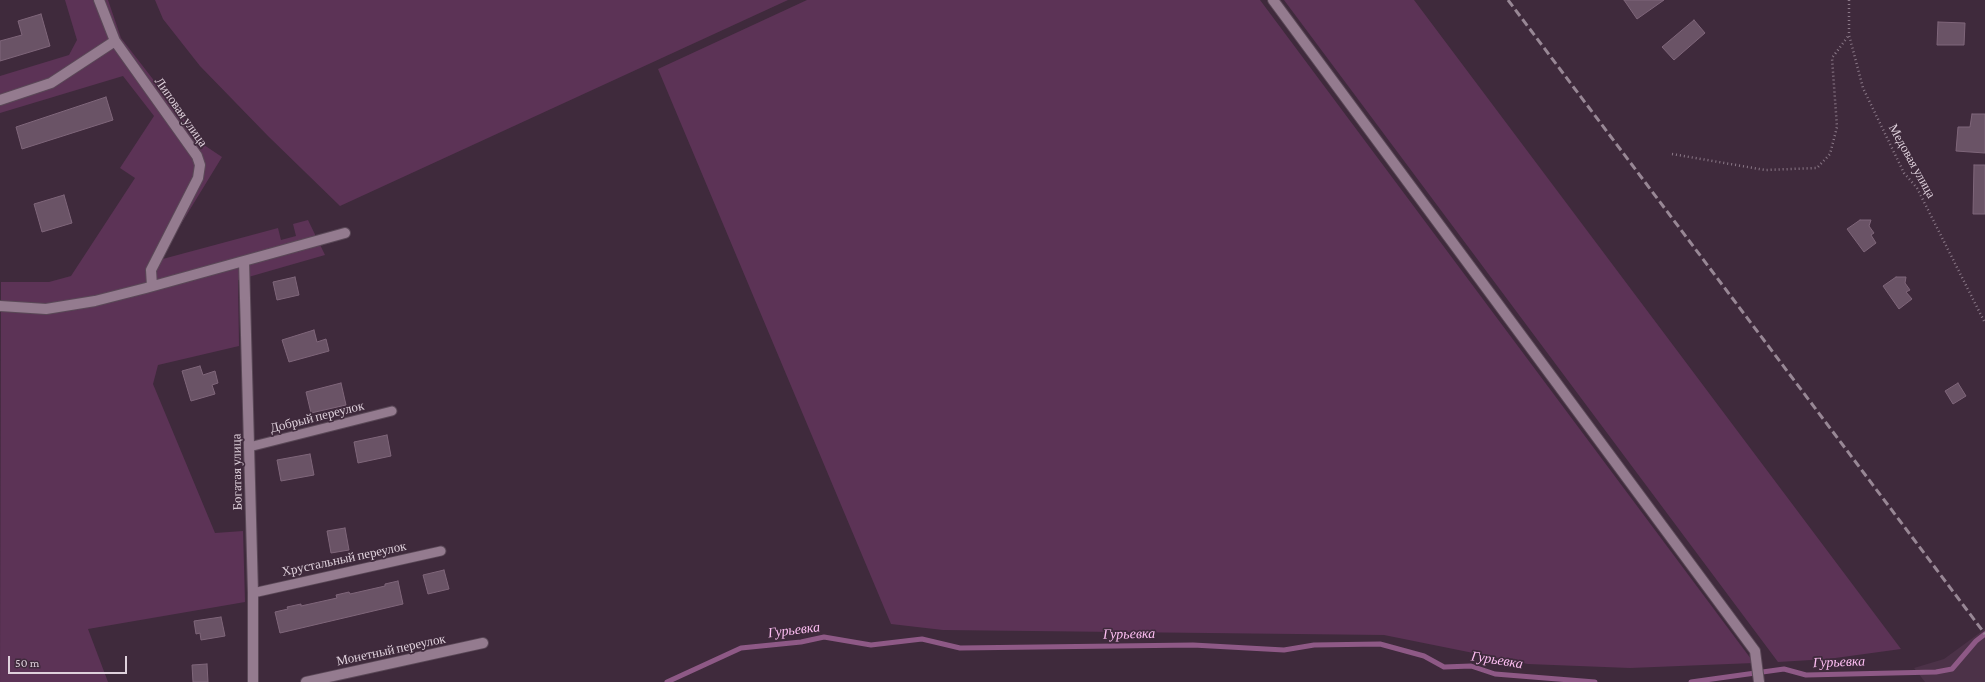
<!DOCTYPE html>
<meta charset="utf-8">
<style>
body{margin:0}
#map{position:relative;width:1985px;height:682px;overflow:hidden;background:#3f2a3c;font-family:"Crimson Pro",serif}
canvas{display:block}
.scale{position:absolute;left:8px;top:656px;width:119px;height:18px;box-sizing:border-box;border:2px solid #dfd1dc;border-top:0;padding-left:5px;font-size:12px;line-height:14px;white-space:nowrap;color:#dfd1dc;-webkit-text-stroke:3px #3f2a3c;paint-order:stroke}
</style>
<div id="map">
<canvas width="1985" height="682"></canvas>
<div class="scale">50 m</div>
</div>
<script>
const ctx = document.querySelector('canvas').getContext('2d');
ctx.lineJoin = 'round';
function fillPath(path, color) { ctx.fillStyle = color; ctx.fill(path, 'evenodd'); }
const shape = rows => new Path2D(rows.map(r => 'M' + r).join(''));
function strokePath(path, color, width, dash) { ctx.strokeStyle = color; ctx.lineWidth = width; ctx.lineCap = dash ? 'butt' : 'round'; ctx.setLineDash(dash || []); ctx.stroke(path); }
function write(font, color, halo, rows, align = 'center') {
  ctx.font = font + ' "Crimson Pro",serif'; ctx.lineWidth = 3.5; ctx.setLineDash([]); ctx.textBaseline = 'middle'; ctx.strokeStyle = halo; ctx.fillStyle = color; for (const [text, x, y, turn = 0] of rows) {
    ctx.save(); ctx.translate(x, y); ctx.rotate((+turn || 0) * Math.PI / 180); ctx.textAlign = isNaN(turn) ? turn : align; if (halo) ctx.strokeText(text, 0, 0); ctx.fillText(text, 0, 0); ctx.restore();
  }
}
const built = shape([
 [1985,629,1985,682,1925,682,1914,668,1944,659]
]);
const green = shape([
 [65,0,108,0,121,38,204,145,222,157,159,260,278,228,281,240,296,236,293,224,308,220,325,255,238,280,239,346,158,365,153,384,215,533,243,531,245,602,88,629,108,682,0,682,1,282,49,282,71,276,135,178,120,168,154,116,123,76,0,113,0,76,69,55,77,40],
 [155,0,788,0,340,206,268,136,200,66,163,19],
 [807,0,1260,0,1754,663,1630,668,1528,664,1384,635,943,630,891,624,658,69],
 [1284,0,1414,0,1901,649,1828,659,1778,662]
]);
const stream = shape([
 [667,682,741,648,801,642,824,637,871,645,922,639,960,648,1193,645,1284,650,1314,645,1380,644,1424,656,1444,667,1471,666,1495,674,1595,682],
 [1691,682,1784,669,1806,675,1936,672,1952,669,1976,641,1985,634]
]);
const building = shape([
 [1624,0,1664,0,1637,19,1624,0],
 [41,14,50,46,0,61,0,41,22,35,18,21,41,14],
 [1694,20,1705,33,1674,60,1662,47,1694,20],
 [1938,22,1965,23,1964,45,1937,45,1938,22],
 [106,97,113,120,22,149,16,127,106,97],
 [1972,114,1985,114,1985,153,1956,151,1958,127,1970,127,1972,114],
 [1974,165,1985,165,1985,214,1973,214,1974,165],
 [64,195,72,223,42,232,34,204,64,195],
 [1860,220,1871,220,1869,226,1874,233,1871,235,1876,243,1864,252,1847,229,1860,220],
 [295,277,299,295,277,300,273,282,295,277],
 [1896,277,1906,277,1905,283,1910,290,1906,292,1912,299,1899,309,1883,286,1896,277],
 [314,330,317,342,326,339,329,351,289,362,282,340,314,330],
 [200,366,203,375,215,371,218,383,212,385,215,394,191,401,182,371,200,366],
 [341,383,346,405,311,413,306,392,341,383],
 [1958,383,1966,396,1953,404,1945,391,1958,383],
 [387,435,391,456,358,463,354,442,387,435],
 [310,454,314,475,281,481,277,460,310,454],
 [345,528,349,550,331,553,327,531,345,528],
 [444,570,449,589,428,594,423,575,444,570],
 [398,581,403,604,280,633,275,612,288,609,287,607,301,604,301,606,337,598,336,595,349,592,350,594,385,586,385,584,398,581],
 [221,617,225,636,201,640,200,633,196,634,194,621,221,617],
 [207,664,208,682,193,682,192,665,207,664]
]);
const path = shape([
 [1849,0,1849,35,1863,88,1904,173,1917,188,1985,323],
 [1672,154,1765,170,1817,168,1830,154,1837,127,1832,58,1849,35]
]);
const service = shape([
 [249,447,392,411],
 [253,593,441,551]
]);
const minor = shape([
 [99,0,115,41,197,156,200,165,198,178,151,270,152,286],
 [1273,0,1755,651,1759,682],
 [0,100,51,83,115,41],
 [244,261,253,593,253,682],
 [0,306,46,309,95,301,146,288,345,233],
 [306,682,483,643]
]);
const rail = shape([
 [1508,0,1985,634]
]);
const streetNames = [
 ["Липовая улица",181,112,55],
 ["Медовая улица",1912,161,61],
 ["Добрый переулок",317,417,-14],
 ["Богатая улица",237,472,-91],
 ["Хрустальный переулок",344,559,-12],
 ["Монетный переулок",391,650,-12]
];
const waterNames = [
 ["Гурьевка",794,630,-7],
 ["Гурьевка",1129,634,-1],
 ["Гурьевка",1497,660,9],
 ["Гурьевка",1839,662,-2]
];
fillPath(built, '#4c3248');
fillPath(green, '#5c3356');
strokePath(stream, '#8e5986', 5);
fillPath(building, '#6a5366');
strokePath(building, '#7f667a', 1);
strokePath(service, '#5a4857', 11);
strokePath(minor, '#5a4857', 12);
strokePath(path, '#8b7988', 2.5, [1, 3]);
strokePath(service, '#947b8f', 9);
strokePath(minor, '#947b8f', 10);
strokePath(rail, '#988795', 3, [8, 4]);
write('13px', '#dfd1dc', '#3f2a3c', streetNames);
write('italic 14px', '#fdbef2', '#3f2a3c', waterNames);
</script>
